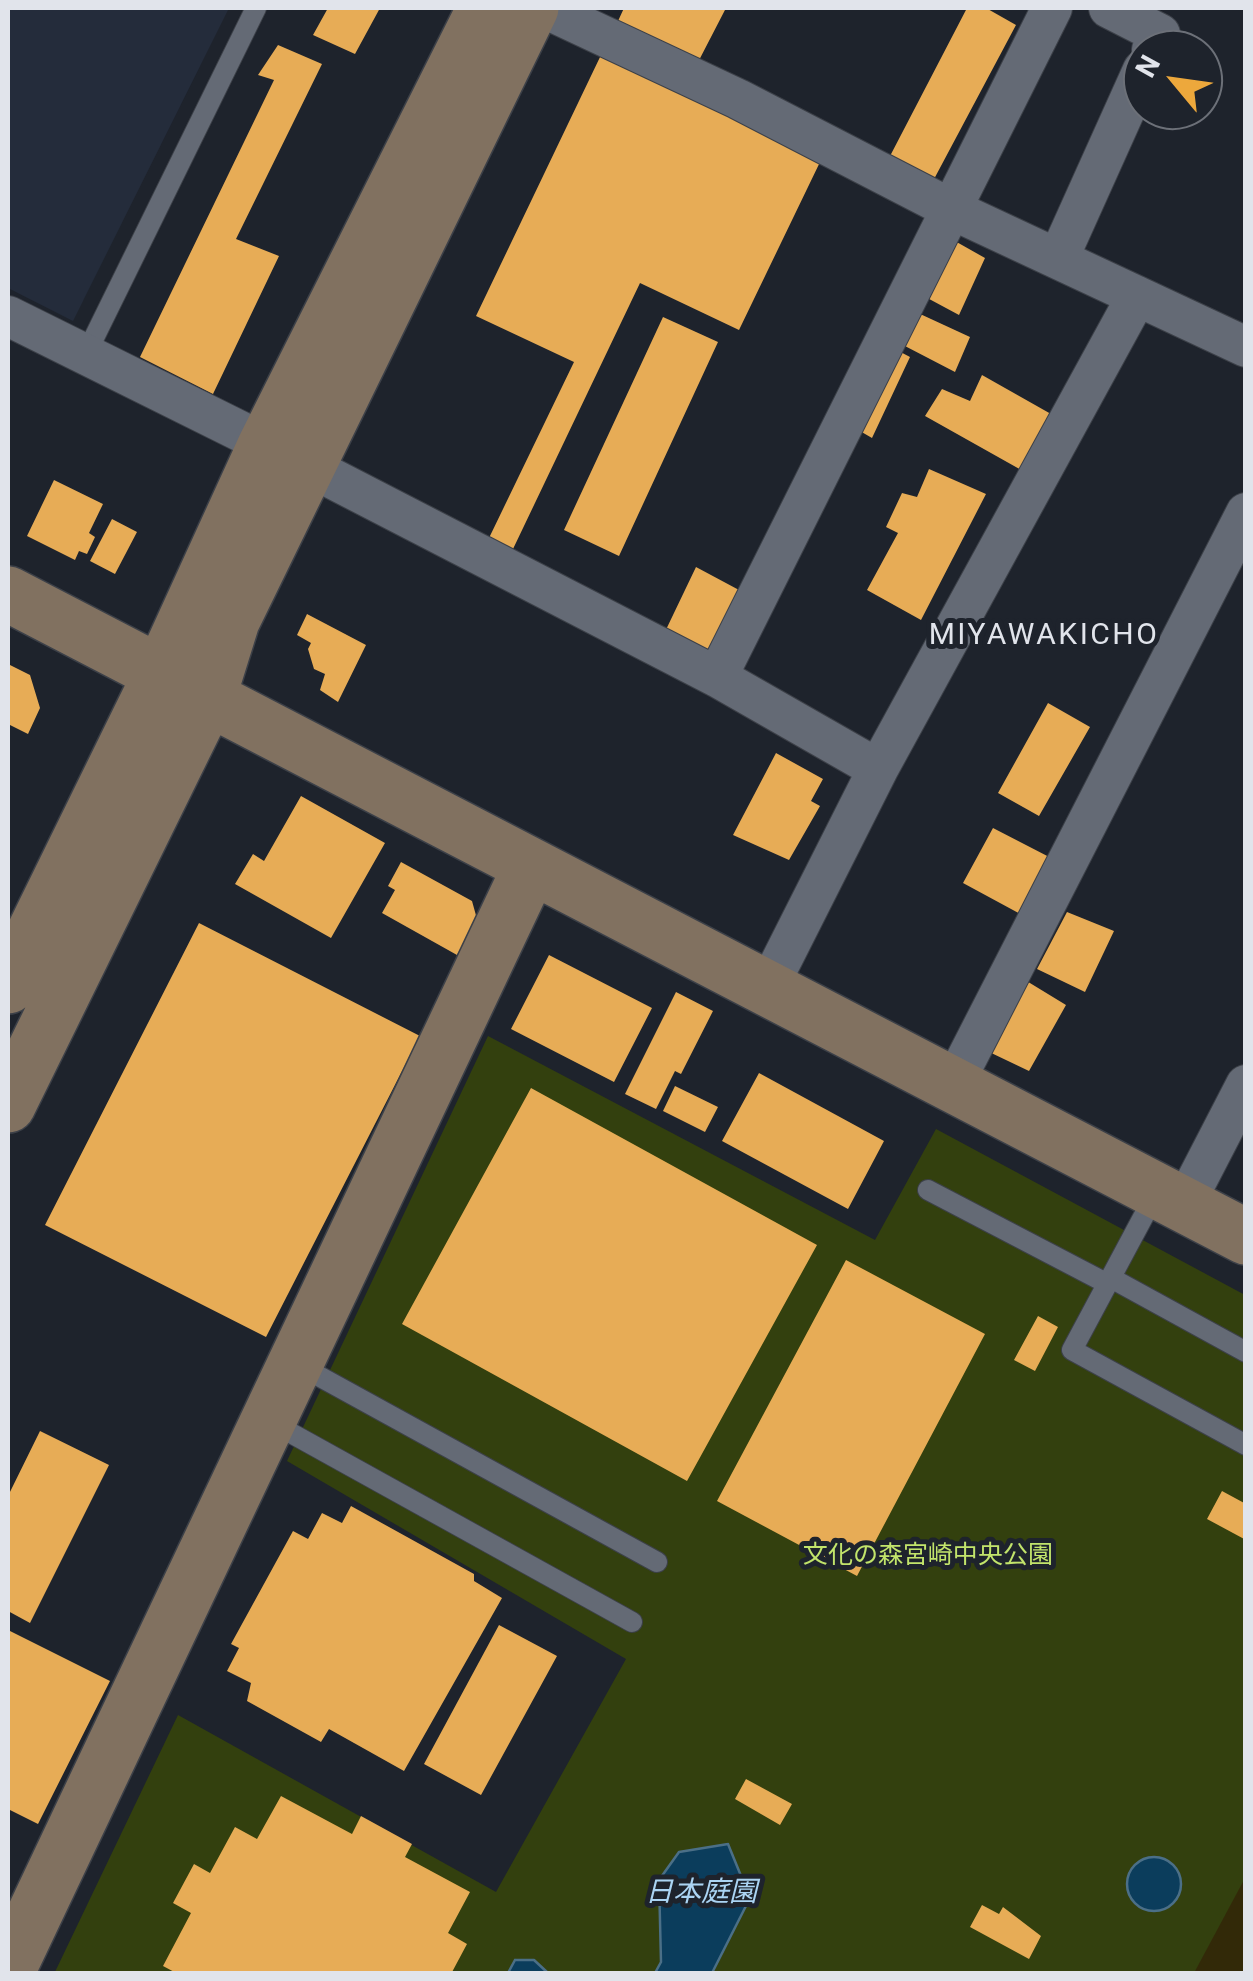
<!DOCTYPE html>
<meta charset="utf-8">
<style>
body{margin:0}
#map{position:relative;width:1253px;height:1981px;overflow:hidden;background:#1e232c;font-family:Roboto,sans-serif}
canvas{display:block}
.frame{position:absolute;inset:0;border:10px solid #e1e4eb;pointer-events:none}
.north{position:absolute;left:1123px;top:30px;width:100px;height:100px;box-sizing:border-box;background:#1e232c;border:2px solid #6c7078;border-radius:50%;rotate:299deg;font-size:28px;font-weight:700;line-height:40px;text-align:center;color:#e1e4eb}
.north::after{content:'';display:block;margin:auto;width:35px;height:45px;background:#eda83c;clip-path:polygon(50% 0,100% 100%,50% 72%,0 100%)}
</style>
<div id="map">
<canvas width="1253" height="1981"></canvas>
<div class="frame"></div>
<div class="north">N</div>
</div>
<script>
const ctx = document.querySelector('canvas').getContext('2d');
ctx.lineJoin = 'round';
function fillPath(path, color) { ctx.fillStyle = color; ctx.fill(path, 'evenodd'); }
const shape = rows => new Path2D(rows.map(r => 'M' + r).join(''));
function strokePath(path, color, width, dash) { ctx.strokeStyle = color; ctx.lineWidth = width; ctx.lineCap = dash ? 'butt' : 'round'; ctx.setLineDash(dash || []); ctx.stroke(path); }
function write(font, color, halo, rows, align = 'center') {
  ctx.font = font + ' Roboto,"Noto Sans JP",sans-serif'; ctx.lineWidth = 10; ctx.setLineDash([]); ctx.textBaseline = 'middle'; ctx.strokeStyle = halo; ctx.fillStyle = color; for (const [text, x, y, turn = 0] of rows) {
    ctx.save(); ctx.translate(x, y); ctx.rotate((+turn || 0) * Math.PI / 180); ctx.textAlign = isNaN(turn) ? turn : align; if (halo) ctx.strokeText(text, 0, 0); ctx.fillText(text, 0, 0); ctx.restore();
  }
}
const built = shape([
 [8,8,229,8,73,321,8,288]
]);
const green = shape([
 [488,1036,875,1240,936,1129,1245,1295,1245,1973,54,1974,178,1715,496,1892,626,1659,287,1461]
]);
const sand = shape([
 [1245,1878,1245,1973,1194,1973]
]);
const water = shape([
 [728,1844,750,1898,712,1973,655,1973,661,1962,659,1880,679,1852,728,1844],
 '1127 1884a27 27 0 1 1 54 0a27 27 0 1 1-54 0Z',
 [515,1960,534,1960,548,1973,508,1973,515,1960]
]);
const building = shape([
 [328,8,380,8,355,54,313,35],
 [624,8,726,8,695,68,613,32],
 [967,8,986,8,1016,25,933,181,889,158],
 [278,45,322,64,236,239,279,256,213,394,140,357,274,80,258,75],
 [601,55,821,160,739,330,640,283,513,549,489,538,574,362,476,316],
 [946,236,985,258,959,315,918,293],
 [918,313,970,337,955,372,903,345],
 [663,317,718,342,619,556,564,530],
 [891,347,910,357,872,438,853,427],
 [982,375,1051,414,1023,471,925,416,942,389,970,401],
 [929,469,986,494,921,620,867,590,898,533,886,527,902,493,917,497],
 [54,480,103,504,89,533,95,537,87,554,79,551,75,560,27,536],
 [112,519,137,532,115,574,90,561],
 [696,567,739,590,706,659,662,638],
 [307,614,366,645,338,702,320,690,325,674,314,669,308,649,311,643,297,635],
 [8,664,30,675,40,708,28,734,8,724],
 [1048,703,1090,727,1039,816,998,793],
 [776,753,823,779,811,801,820,806,789,860,733,835],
 [301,796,385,843,331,938,235,884,253,854,264,861],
 [993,828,1055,860,1024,916,963,883],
 [401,862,472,901,477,919,457,955,382,913,395,890,388,886],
 [1067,912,1114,931,1085,992,1037,969],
 [199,923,420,1036,266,1337,45,1225],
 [549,955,652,1008,614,1082,511,1029],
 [1025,980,1066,1005,1029,1071,985,1050],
 [676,992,713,1011,681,1074,675,1071,656,1109,625,1094],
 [759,1073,884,1141,848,1209,722,1141],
 [675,1086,718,1107,705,1132,663,1111],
 [531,1088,817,1245,687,1481,402,1324],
 [846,1260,985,1334,857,1576,717,1501],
 [1038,1316,1058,1327,1035,1371,1014,1360],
 [40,1431,109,1465,30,1623,8,1611,8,1496],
 [1222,1491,1246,1504,1246,1540,1207,1519],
 [351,1506,474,1574,474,1581,502,1598,404,1771,329,1729,321,1742,247,1701,251,1683,227,1671,239,1648,231,1644,293,1531,308,1539,322,1513,342,1523],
 [499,1625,557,1656,481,1795,424,1764],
 [8,1630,110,1681,38,1824,8,1809],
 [746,1779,792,1804,780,1825,735,1799],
 [281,1796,352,1834,361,1816,412,1844,405,1857,470,1892,448,1933,467,1944,451,1974,178,1974,163,1966,191,1913,173,1903,194,1864,210,1873,235,1827,257,1839],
 [982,1905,999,1914,1003,1907,1041,1936,1029,1959,970,1927]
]);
const lane = shape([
 [85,356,256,8],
 [928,1190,1108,1284],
 [1156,1193,1072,1350,1246,1445],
 [1111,1278,1246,1352],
 [315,1374,657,1562],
 [289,1432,632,1622]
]);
const street = shape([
 [544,8,738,99,953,210,1246,347],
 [1109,8,1160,34,1152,50],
 [1058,259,1143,70],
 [8,316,266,444],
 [308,466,717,677,878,769],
 [717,677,1052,8],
 [767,989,878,769,1137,296],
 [953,1085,1246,513],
 [1184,1205,1246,1085]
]);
const secondary = shape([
 [8,594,1246,1237],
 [8,986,161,674,266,444,485,8],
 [8,1105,208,698,232,621,531,8],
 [8,1970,531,866]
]);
const parkNames = [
 ["文化の森宮崎中央公園",928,1557]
];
const waterNames = [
 ["日本庭園",701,1894]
];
const quarterNames = [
 ["MIYAWAKICHO",1044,636]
];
fillPath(built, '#242c3b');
fillPath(green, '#33400e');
fillPath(sand, '#322908');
fillPath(water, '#0b3d5c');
strokePath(water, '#4b6f87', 2.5);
fillPath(building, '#e7ac56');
strokePath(lane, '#3c4048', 22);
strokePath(street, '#3c4048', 42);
strokePath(secondary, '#3c4048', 58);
strokePath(lane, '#646a75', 20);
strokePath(street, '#646a75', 40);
strokePath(secondary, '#817160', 55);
write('25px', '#c2e46b', '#1e232c', parkNames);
write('italic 28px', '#abd4f3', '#1e232c', waterNames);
ctx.letterSpacing = '2.5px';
write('30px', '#e1e4eb', '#1e232c', quarterNames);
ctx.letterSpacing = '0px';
</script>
